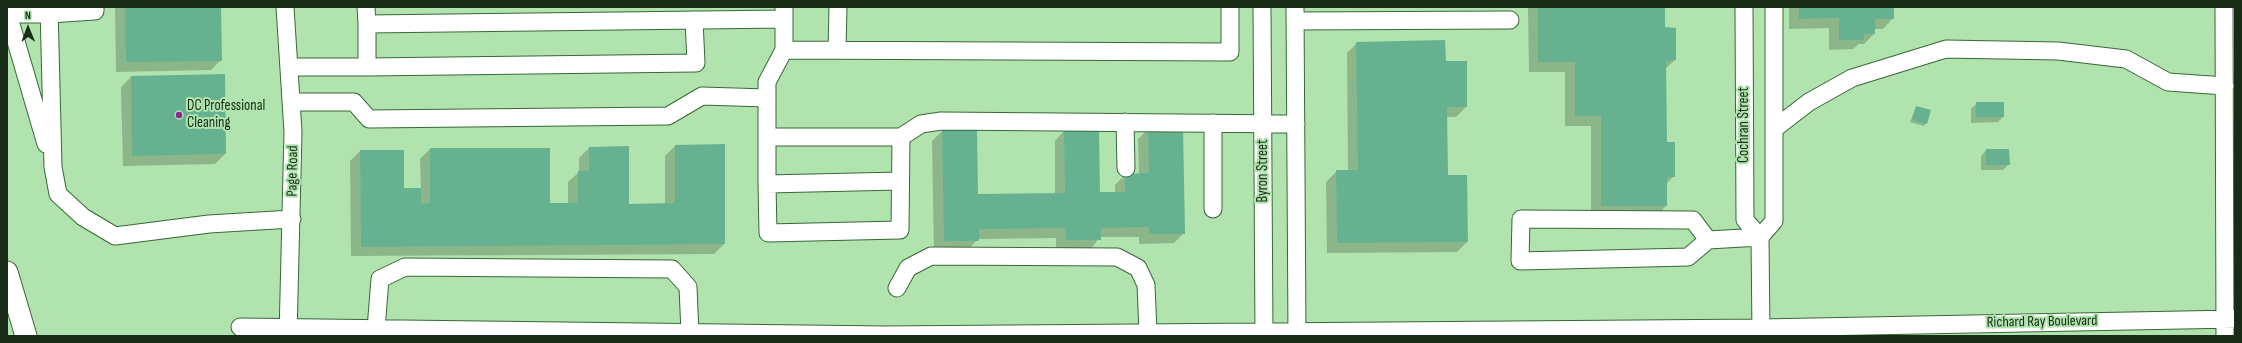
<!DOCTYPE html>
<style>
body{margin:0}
#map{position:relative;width:2242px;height:343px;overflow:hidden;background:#b0e3ad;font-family:"Sofia Sans Condensed",sans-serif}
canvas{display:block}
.frame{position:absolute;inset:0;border:8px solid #182c18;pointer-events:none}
.north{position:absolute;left:8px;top:8px;width:40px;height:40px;-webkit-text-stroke:3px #b0e3ad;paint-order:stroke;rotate:359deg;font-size:11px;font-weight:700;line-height:16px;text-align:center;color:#182c18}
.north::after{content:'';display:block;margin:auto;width:14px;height:18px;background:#182c18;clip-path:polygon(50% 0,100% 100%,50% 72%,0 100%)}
</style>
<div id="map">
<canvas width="2242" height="343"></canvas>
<div class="frame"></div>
<div class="north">N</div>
</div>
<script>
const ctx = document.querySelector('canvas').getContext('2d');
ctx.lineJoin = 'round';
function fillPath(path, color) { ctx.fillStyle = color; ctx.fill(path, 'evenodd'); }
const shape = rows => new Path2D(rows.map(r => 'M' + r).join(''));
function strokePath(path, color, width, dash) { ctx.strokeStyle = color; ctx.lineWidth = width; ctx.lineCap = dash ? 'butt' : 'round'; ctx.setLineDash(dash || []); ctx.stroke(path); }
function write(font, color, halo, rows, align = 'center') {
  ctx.font = font + ' "Sofia Sans Condensed",sans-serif'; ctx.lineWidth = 4; ctx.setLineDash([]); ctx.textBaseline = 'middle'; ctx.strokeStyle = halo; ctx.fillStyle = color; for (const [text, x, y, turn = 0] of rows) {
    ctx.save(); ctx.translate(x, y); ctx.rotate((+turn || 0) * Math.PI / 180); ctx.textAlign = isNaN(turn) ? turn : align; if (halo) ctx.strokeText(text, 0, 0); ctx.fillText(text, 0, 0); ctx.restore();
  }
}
const shadow = shape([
 [115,7,220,7,221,60,211,70,116,72],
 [1528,7,1664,7,1664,28,1675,60,1665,69,1666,143,1674,176,1666,184,1666,206,1656,216,1591,216,1591,126,1565,126,1565,72,1529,72],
 [1789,7,1893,7,1893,18,1883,29,1874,29,1874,34,1864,44,1859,44,1853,49,1829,50,1829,28,1789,29],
 [1357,43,1445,62,1466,107,1456,117,1447,117,1447,176,1467,242,1457,252,1327,253,1326,182,1337,171,1348,171,1347,53],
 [224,75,225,154,215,164,123,166,121,87,131,77],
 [1977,103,2003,117,1998,122,1971,123,1971,109],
 [1916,107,1926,123,1924,126,1910,122],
 [1149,128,1184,233,1174,243,1139,244,1139,237,1100,237,1090,250,1056,250,1056,238,978,239,968,250,934,251,932,141,943,130,977,195,1055,194,1055,141,1065,130,1099,193,1115,193,1115,185,1125,175,1139,175,1138,139],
 [675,146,724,244,714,254,351,256,350,161,360,151,403,189,421,189,420,159,430,149,549,204,568,204,568,182,579,172,579,158,589,148,628,205,665,204,665,156],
 [1986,150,2009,164,2003,170,1981,170,1981,156]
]);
const building = shape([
 [125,7,221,7,222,61,126,62],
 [1538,7,1665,7,1665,27,1676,28,1676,60,1666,61,1667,142,1675,142,1675,177,1667,177,1667,206,1601,206,1601,116,1575,116,1575,62,1538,62],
 [1799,7,1894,7,1894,19,1875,19,1875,34,1864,34,1864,40,1839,40,1839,18,1799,19],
 [1445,40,1446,61,1467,61,1467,107,1447,107,1448,175,1467,175,1468,242,1337,243,1336,170,1358,170,1356,42],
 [225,74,226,154,132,156,131,76],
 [1976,102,2004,102,2004,117,1976,117],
 [1916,106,1931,110,1927,124,1912,120],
 [1148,127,1183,127,1185,234,1149,234,1149,227,1101,228,1101,240,1066,240,1065,228,979,229,979,241,944,241,942,129,977,129,978,194,1065,193,1064,129,1099,129,1100,192,1125,192,1125,174,1149,173],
 [725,144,725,244,361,247,360,150,404,150,404,188,421,188,421,204,430,203,430,148,550,148,550,203,578,203,578,171,589,171,589,147,629,146,629,204,675,203,675,145],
 [1986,149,2009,149,2010,165,1986,165]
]);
const minor = shape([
 [49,7,53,167,58,194,83,217,115,236,209,224,292,219],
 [285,7,293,132,288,336],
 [366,7,367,24,784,19],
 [1262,7,1264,336],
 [1295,7,1297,336],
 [1744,7,1745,220,1760,237],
 [2224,7,2225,336],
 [7,10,8,14,49,14,95,11,95,7],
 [8,14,46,144],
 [1295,21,1510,20],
 [784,50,1230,52,1230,7],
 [837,50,838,7],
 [289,67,367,67,367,24],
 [367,67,696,63,694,20],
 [291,102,354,102,369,119,668,116,702,96,767,98],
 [1125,122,1126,168],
 [1213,123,1213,209],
 [1774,129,1809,102,1852,78,1946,49,2058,51,2126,59,2168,82,2225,86],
 [767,137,901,137,900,230,768,233,767,184,767,82,784,50,784,7],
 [901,137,921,124,941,121,1296,124],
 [767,184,900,181],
 [1708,240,1693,220,1521,219,1520,261,1688,257,1708,240,1760,237],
 [897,288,908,268,931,256,1117,257,1138,268,1146,285,1148,332],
 [240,327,885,335,1761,328,2235,319],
 [376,329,380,279,405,267,672,269,688,287,690,333],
 [1761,336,1760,237,1774,221,1774,7]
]);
const major = shape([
 [7,272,26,336]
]);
const markers = [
 [179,115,4,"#882993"]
];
const poiNames = [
 ["DC Professional",187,106],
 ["Cleaning",187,123]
];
const streetNames = [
 ["Cochran Street",1744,125,-90],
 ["Page Road",293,171,-89],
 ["Byron Street",1263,171,-90],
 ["Richard Ray Boulevard",2042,322,-1]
];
fillPath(shadow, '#0003');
fillPath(building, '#66b290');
strokePath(minor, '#396837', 19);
strokePath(major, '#396837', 23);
strokePath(minor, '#fff', 17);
strokePath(major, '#fff', 21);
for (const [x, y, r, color] of markers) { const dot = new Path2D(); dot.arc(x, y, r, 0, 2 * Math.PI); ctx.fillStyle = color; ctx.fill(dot); strokePath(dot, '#b0e3ad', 1.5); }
write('15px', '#182c18', '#b0e3ad', poiNames, 'left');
write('15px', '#182c18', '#b0e3ad', streetNames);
</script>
